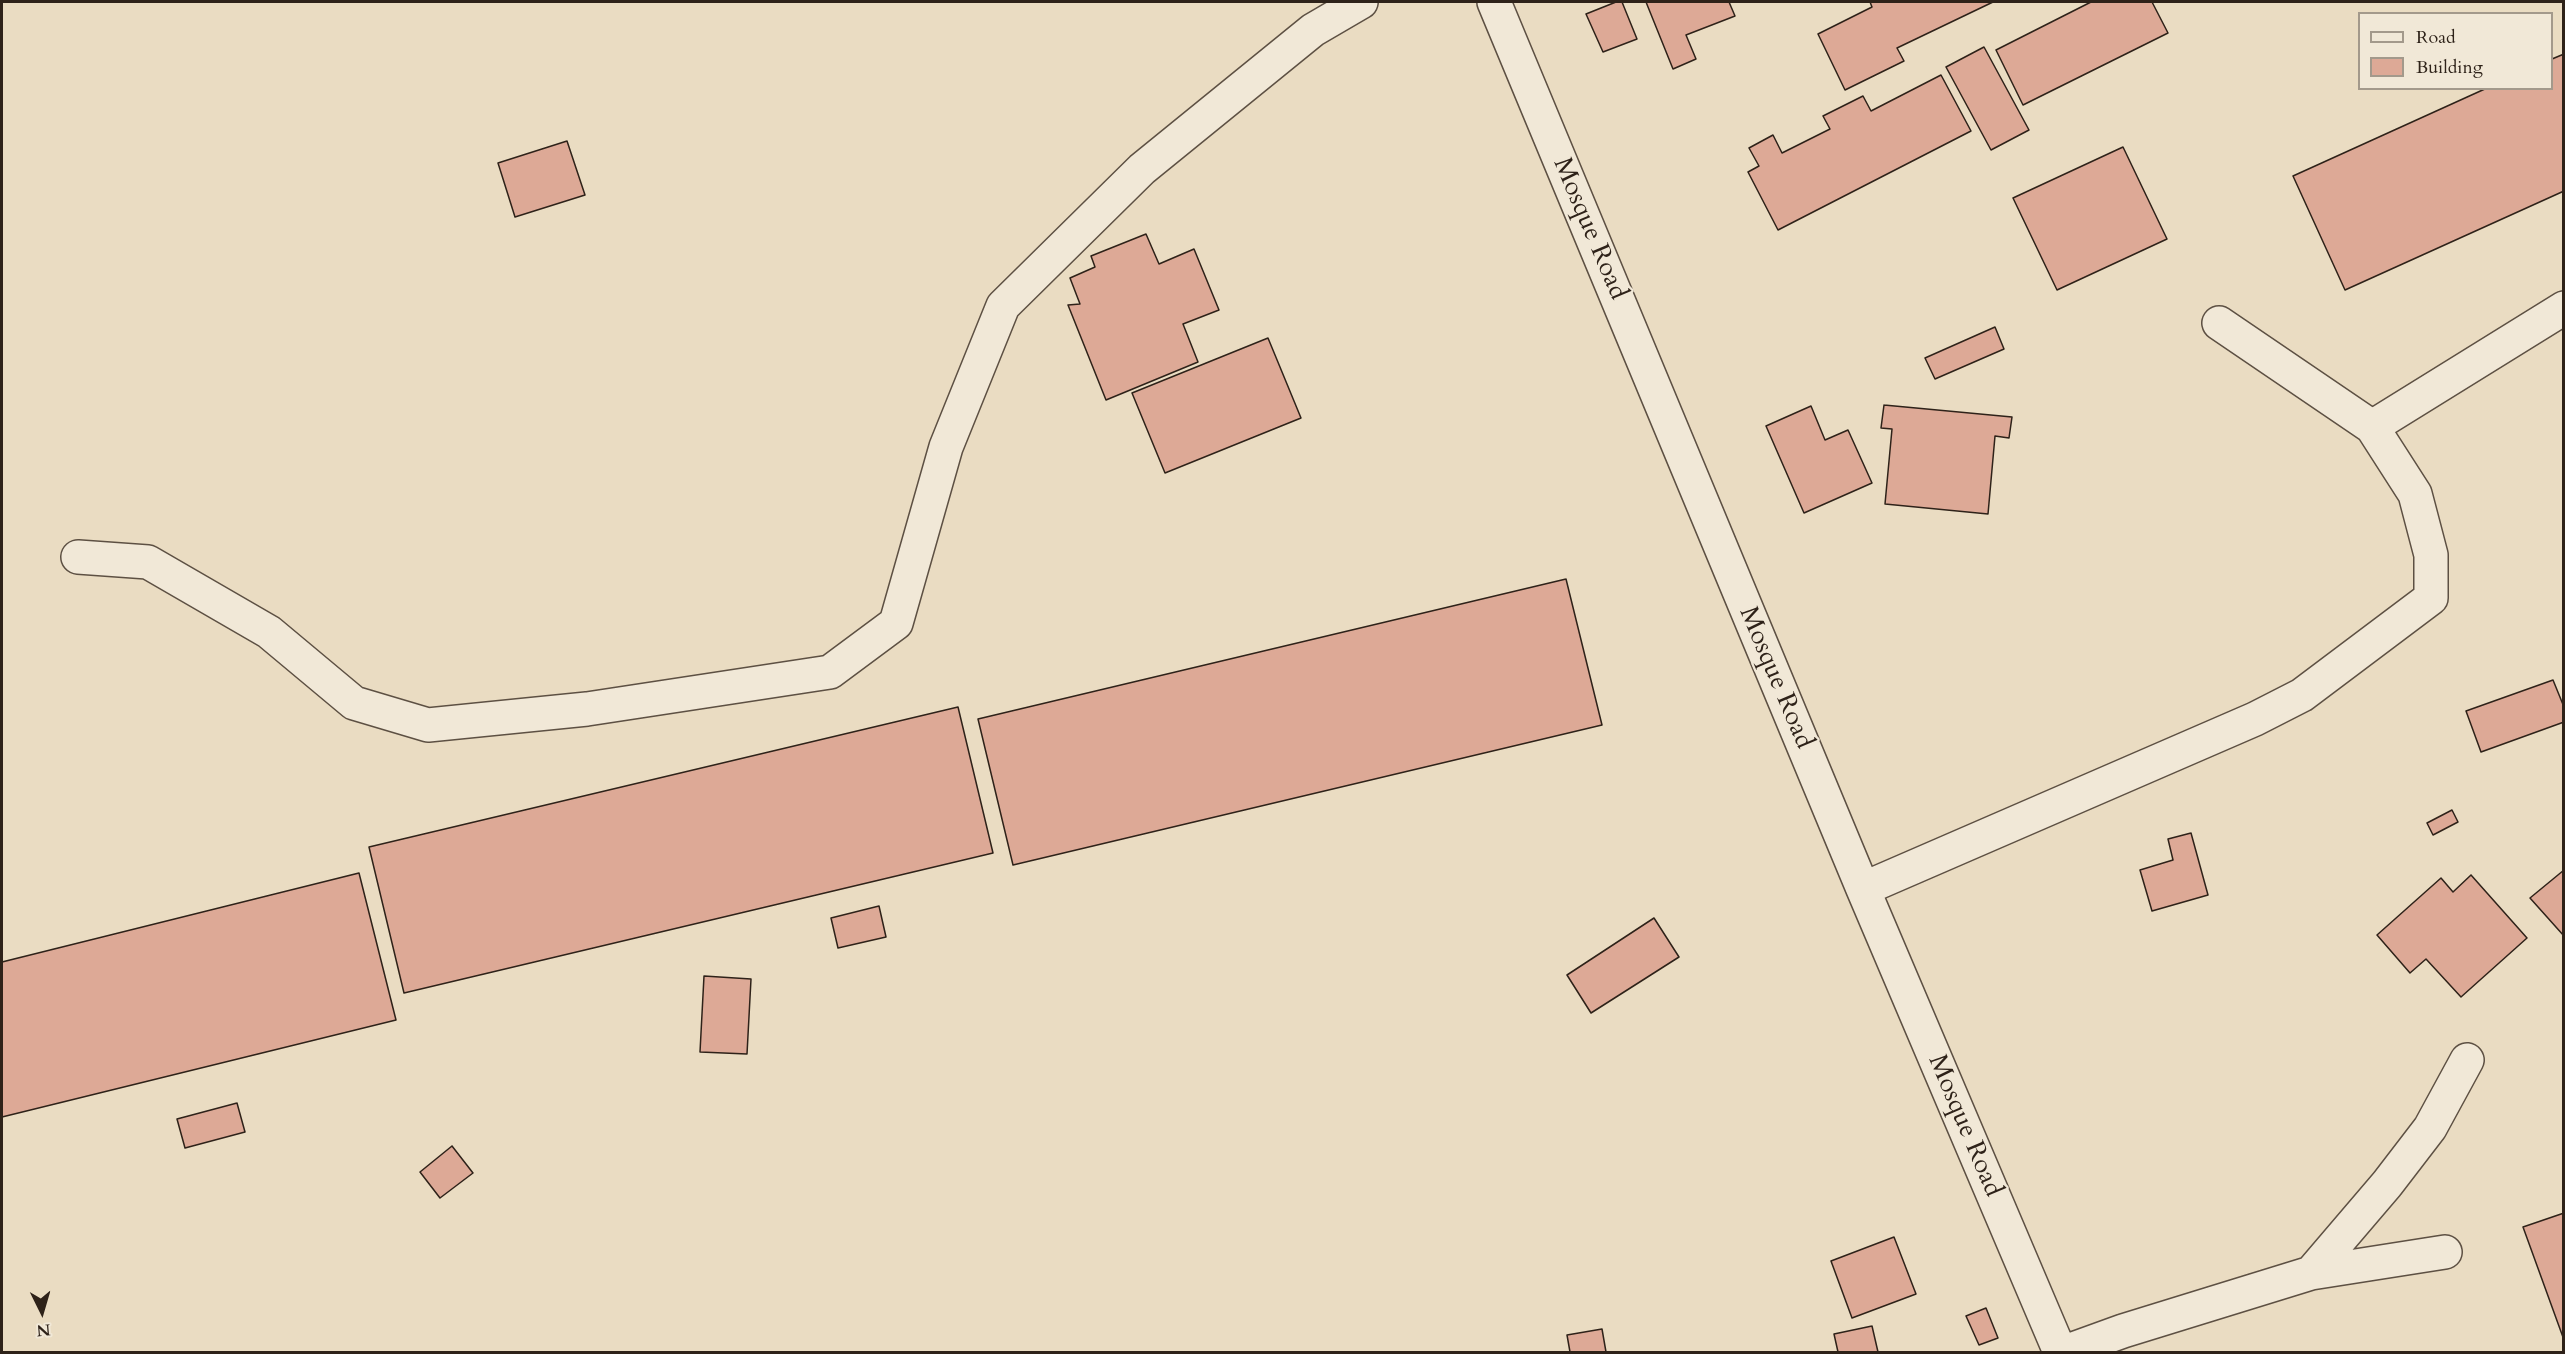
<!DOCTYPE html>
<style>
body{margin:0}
#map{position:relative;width:2565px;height:1354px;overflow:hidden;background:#eadcc2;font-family:Cardo,serif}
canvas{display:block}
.frame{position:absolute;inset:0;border:3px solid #2e2219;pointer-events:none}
.legend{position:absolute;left:2358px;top:12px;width:195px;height:78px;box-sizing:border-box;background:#f1e8d7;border:2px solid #a3998b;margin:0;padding:8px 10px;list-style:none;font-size:18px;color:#2e2219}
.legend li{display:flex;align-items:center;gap:12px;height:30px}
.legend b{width:30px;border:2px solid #a3998b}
.north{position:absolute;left:12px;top:1282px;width:60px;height:60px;-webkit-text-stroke:4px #f1e8d7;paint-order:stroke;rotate:175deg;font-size:16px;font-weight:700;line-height:24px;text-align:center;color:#2e2219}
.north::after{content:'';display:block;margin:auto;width:21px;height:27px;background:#2e2219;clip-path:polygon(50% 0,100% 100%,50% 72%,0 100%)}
</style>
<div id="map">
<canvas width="2565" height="1354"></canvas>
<div class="frame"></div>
<ul class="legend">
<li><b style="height:8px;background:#f1e8d7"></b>Road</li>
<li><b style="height:16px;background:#dda996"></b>Building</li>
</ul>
<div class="north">N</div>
</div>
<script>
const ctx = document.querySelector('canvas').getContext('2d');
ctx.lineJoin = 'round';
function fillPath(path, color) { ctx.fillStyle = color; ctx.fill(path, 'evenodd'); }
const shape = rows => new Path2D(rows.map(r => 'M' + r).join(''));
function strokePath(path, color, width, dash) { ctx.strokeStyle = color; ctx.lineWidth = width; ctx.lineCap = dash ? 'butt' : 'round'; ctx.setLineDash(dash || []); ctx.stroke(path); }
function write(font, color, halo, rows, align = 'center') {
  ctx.font = font + ' Cardo,serif'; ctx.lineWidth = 4.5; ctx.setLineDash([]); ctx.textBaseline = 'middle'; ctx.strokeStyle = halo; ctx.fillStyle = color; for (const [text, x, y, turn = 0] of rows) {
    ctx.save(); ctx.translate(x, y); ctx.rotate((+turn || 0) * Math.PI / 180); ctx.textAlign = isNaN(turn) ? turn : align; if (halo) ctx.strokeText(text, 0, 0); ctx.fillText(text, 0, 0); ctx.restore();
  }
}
const building = shape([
 [1616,2,1622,2,1637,39,1603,52,1586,14,1616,2],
 [1646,2,1729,2,1735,16,1686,35,1696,59,1673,69,1646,2],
 [1870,2,1993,2,1897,48,1904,61,1845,90,1818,34,1872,7,1870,2],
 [2091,2,2152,2,2168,33,2023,105,1996,50,2091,2],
 [1984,47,2029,130,1991,150,1946,67,1984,47],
 [2564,54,2564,191,2345,290,2293,176,2487,88,2552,88,2552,59,2564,54],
 [1941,75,1971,131,1778,230,1748,172,1759,166,1749,148,1773,135,1782,153,1830,129,1823,116,1863,96,1871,111,1941,75],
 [567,141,585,195,515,217,498,163,567,141],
 [2123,147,2167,239,2057,290,2013,198,2123,147],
 [1146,234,1159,264,1194,249,1219,310,1183,324,1198,362,1106,400,1068,305,1080,304,1070,278,1095,267,1091,256,1146,234],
 [1995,327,2004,349,1935,379,1925,358,1995,327],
 [1268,338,1301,418,1165,473,1132,393,1268,338],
 [1884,405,2012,417,2009,438,1995,436,1988,514,1885,504,1892,429,1881,428,1884,405],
 [1811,406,1825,440,1848,430,1872,483,1804,513,1766,426,1811,406],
 [1566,579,1602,725,1013,865,978,719,1566,579],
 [2553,680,2564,707,2564,722,2481,752,2466,711,2553,680],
 [958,707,993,853,404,993,369,847,958,707],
 [2452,810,2458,822,2433,835,2427,823,2452,810],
 [2191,833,2208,895,2152,911,2140,870,2173,860,2168,839,2191,833],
 [2564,870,2564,936,2530,898,2564,870],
 [359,873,396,1020,2,1117,2,962,359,873],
 [2471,875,2527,938,2461,997,2426,959,2410,973,2377,935,2441,878,2453,892,2471,875],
 [879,906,886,937,838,948,831,918,879,906],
 [1654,918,1679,957,1591,1013,1567,975,1654,918],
 [704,976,751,979,747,1054,700,1052,704,976],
 [237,1103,245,1132,185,1148,177,1119,237,1103],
 [452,1146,473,1173,440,1198,420,1172,452,1146],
 [2564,1213,2564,1340,2523,1227,2564,1213],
 [1894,1237,1916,1294,1852,1318,1831,1261,1894,1237],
 [1986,1308,1998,1338,1979,1345,1966,1316,1986,1308],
 [1872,1326,1878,1352,1838,1352,1834,1334,1872,1326],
 [1602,1329,1606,1352,1570,1352,1567,1335,1602,1329]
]);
const minor = shape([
 [1494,2,1863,889,2060,1352],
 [2372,427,2564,308],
 [78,557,148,562,269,632,354,703,428,725,587,709,830,672,896,623,946,447,1003,306,1142,169,1313,30,1361,2],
 [1863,889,2255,719,2302,695,2431,598,2431,555,2415,494,2372,427,2219,323],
 [2311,1273,2387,1184,2430,1128,2467,1060],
 [2065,1352,2123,1331,2311,1273,2445,1252]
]);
const streetNames = [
 ["Mosque Road",1589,229,67],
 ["Mosque Road",1775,678,67],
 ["Mosque Road",1964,1126,67]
];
fillPath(building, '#dda996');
strokePath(building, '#2e2219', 1.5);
strokePath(minor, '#5d5043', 36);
strokePath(minor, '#f1e8d7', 33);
write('26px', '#2e2219', '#f1e8d7', streetNames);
</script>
